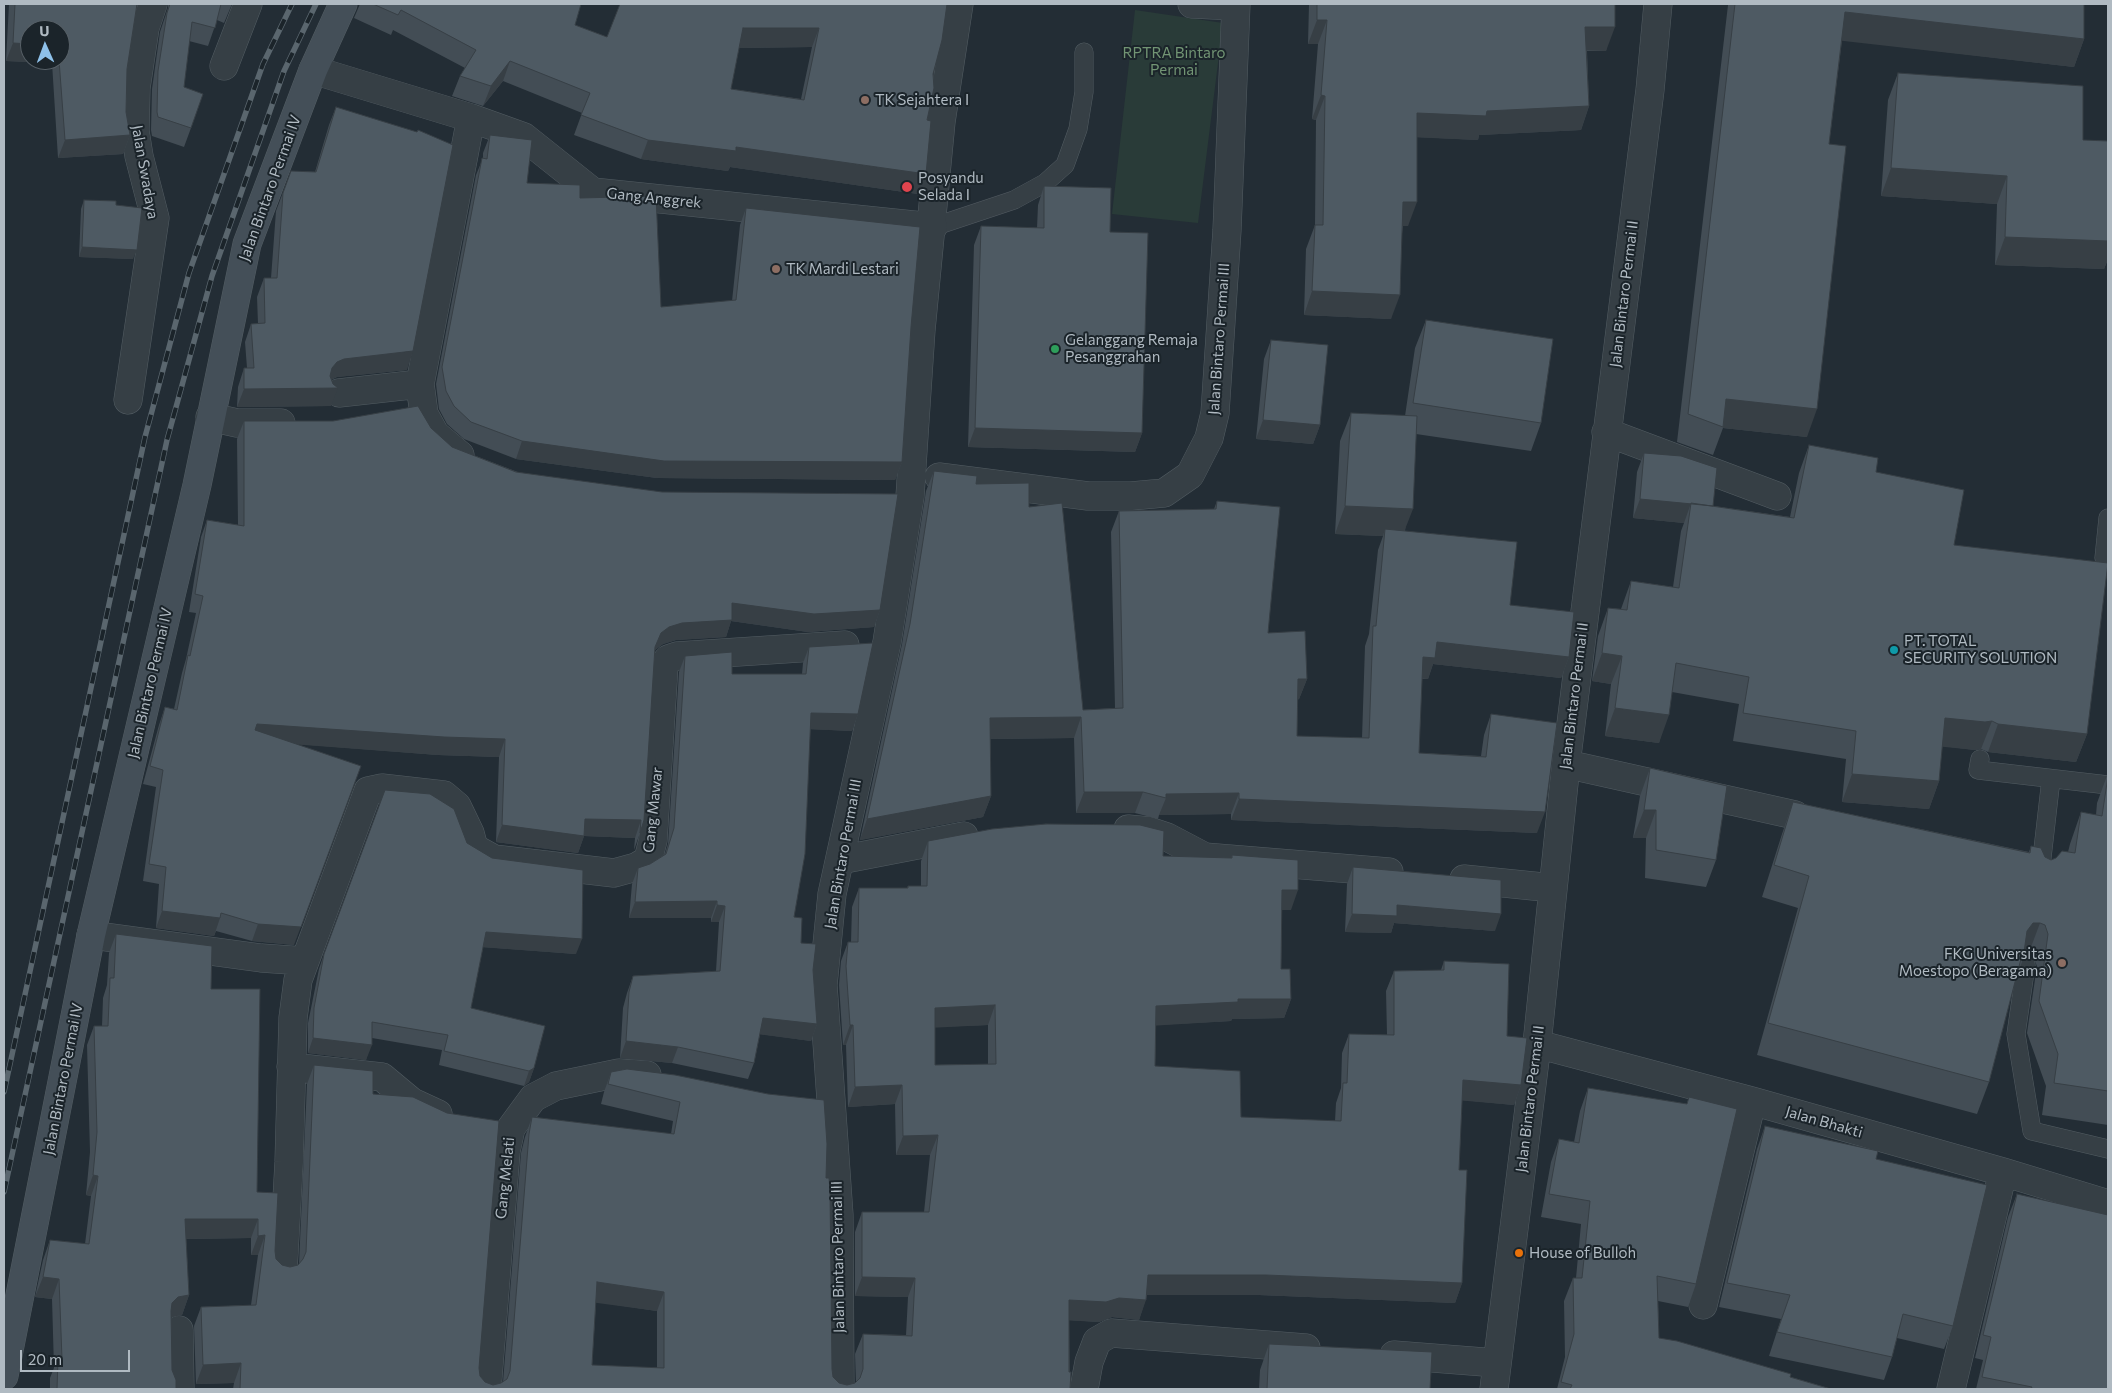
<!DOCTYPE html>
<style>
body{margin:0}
#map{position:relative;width:2112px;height:1393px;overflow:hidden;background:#232d35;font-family:Commissioner,sans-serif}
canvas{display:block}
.frame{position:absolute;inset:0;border:5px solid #b0bac2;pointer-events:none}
.north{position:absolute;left:20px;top:20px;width:50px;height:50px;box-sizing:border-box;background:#1b242a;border:1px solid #576067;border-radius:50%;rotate:358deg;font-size:14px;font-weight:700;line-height:20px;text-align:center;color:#b0bac2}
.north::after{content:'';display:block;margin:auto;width:18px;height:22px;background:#8ec1ea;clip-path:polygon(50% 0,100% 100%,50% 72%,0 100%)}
.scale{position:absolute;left:20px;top:1350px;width:110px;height:22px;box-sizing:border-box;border:2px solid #b0bac2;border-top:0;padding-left:6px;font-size:15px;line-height:18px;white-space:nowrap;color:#b0bac2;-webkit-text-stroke:4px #1b242a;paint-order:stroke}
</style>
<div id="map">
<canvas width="2112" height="1393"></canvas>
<div class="frame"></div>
<div class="north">U</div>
<div class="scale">20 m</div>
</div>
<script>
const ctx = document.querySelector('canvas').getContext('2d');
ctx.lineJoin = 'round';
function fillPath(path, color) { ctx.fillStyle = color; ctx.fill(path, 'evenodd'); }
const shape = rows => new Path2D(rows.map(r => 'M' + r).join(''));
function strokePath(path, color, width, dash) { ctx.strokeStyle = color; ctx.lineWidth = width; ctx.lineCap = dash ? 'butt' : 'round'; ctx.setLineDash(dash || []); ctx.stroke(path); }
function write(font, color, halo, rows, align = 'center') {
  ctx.font = font + ' Commissioner,sans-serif'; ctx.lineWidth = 4; ctx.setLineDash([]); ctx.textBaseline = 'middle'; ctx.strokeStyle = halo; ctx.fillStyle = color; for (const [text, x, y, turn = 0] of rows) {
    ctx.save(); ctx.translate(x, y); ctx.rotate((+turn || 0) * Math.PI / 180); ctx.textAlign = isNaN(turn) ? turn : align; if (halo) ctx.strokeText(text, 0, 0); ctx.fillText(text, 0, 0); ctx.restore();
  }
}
const green = shape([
 [1135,10,1223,23,1198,223,1112,214]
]);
const lane = shape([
 [933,227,1014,200,1045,183,1065,165,1078,129,1084,92,1084,52],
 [2108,518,2104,558,2108,558],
 [1980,759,1978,770,2108,785],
 [2040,875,2051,779],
 [2026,965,2016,1034,2032,1131,2108,1149]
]);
const street = shape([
 [1192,4,1235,6],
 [224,66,248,4],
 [313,70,471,118,524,137,593,192,933,227],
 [420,384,471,118],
 [339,393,420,384,424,414,435,434,460,455],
 [128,400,155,218,139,156,135,131,136,88,145,28,153,4],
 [210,417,237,423,281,423],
 [1606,432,1777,496],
 [939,477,1088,496,1131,496,1164,493,1190,475,1209,438,1215,413,1227,230,1236,4],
 [1566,764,1795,815],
 [1128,829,1149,831,1167,837,1205,857,1389,872],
 [840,860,964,836],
 [1464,879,1553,888],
 [91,935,261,958,304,961],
 [1537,1044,1752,1101,2003,1172,2108,1204],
 [291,1067,382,1077,412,1102,438,1114],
 [283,1271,289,1162,293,1018,298,980,368,791,382,788,444,795,457,806,470,833,474,848,494,859,614,873,636,867,648,860,653,840,664,665,668,659,677,656,845,645],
 [1703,1305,1752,1101],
 [179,1330,180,1389],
 [1394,1355,1497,1363],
 [487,1389,506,1151,511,1128,533,1098,556,1086,619,1073,647,1075],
 [840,1389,839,1215,823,985,832,894,887,642,910,496,921,330,941,122,959,4],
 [1084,1389,1089,1362,1097,1341,1111,1333,1306,1348],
 [1494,1389,1537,1044,1566,764,1650,90,1658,4],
 [1951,1389,2003,1172]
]);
const secondary = shape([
 [4,1376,91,935,197,485,247,244,313,70,343,4]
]);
const rail = shape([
 [4,1092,145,437,189,273,263,64,292,4],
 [4,1192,167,440,212,276,284,71,316,4]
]);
const wall = shape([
 [9,4,137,4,127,69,126,112,130,135,123,154,58,158,52,63,6,61],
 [60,30,60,60,30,60],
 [168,4,232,4,224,23,217,20,208,46,189,41,184,87,191,128,184,147,152,136,151,130,152,89,160,32,168,8],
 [360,4,581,4,575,25,607,37,947,4,933,74,927,120,926,174,918,194,730,167,728,171,641,159,574,135,582,113,503,81,483,106,452,96,460,76,465,68,393,30,391,35,354,18],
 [812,47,801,99,731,89,739,48],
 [1309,4,1615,4,1606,51,1587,51,1589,106,1581,130,1479,135,1478,140,1417,137,1408,226,1403,226,1391,319,1304,315,1306,249,1315,225,1316,120,1312,119,1318,44,1308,44],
 [1722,4,2084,4,2084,39,2074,67,1842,40,1829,144,1807,437,1723,428,1713,455,1677,442,1728,5],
 [1898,73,2083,140,2108,141,2108,259,2104,269,1995,265,1997,204,1881,196,1888,100],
 [336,107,407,370,337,377,331,380,331,406,237,407,238,387,244,368,247,368,245,342,251,324,258,324,257,297,264,278,271,278,276,211,291,171,315,172,329,125],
 [490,135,527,183,580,198,661,307,732,301,740,225,746,208,911,327,902,462,895,480,657,478,516,459,464,439,447,424,439,409,436,384,476,175,483,158,483,153],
 [1044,186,1110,232,1142,433,1135,452,968,447,974,245,981,226,1037,228,1038,205],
 [84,200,116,205,133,259,79,257,81,209],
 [1426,320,1541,423,1531,451,1416,434,1405,531,1510,605,1569,657,1561,678,1433,664,1428,679,1422,679,1419,753,1481,756,1484,735,1491,714,1537,833,1231,820,1231,814,1159,815,1158,819,1135,813,1076,813,1074,738,990,739,991,796,983,817,860,840,902,644,926,491,934,471,976,484,1029,507,1083,710,1115,708,1111,532,1119,511,1214,509,1217,501,1268,633,1307,679,1299,699,1297,700,1297,736,1362,738,1365,646,1369,634,1378,550,1383,536,1335,534,1340,441,1351,413,1405,416,1415,348],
 [1271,340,1320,425,1313,444,1256,439,1264,359],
 [244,421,431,428,452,447,880,610,874,627,808,632,731,621,726,637,676,640,663,644,655,650,640,833,634,850,635,838,584,836,578,853,496,842,499,757,438,755,297,744,294,945,252,941,216,931,214,936,156,928,159,884,143,881,156,787,143,784,159,725,165,707,174,709,182,673,186,659,196,613,189,612,201,537,207,520,238,525,237,439],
 [1809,445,1876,472,1954,545,2087,734,2076,762,1988,752,1981,749,1975,750,1942,746,1939,781,1929,809,1842,802,1846,759,1733,741,1739,704,1672,692,1659,743,1605,736,1611,684,1592,681,1598,636,1608,608,1621,609,1631,581,1673,587,1681,531,1684,523,1633,518,1637,472,1644,453,1713,506,1790,517,1799,473],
 [809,647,858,714,852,731,810,729,794,917,801,943,813,970,817,1024,811,1041,760,1034,754,1063,748,1079,672,1063,620,1058,623,1008,627,993,633,976,716,971,719,922,711,922,711,918,629,918,632,884,638,868,650,864,665,854,668,844,679,672,685,656,732,674,802,674,803,663],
 [1650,768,1716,860,1706,887,1645,878,1646,838,1633,838,1640,796],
 [2108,773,2108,1125,2042,1115,2046,1086,2027,1033,2037,966,2033,957,2028,955,2024,955,2023,959,2015,982,1989,1082,1977,1114,1757,1055,1798,908,1762,897,1782,834,1793,802,2029,852,2031,846,2045,857,2051,860,2056,858,2068,852,2070,844,2081,812,2096,815,2097,803],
 [928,841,1163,856,1231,858,1232,855,1291,910,1282,910,1281,969,1291,999,1284,1018,1232,1019,1231,1021,1156,1025,1155,1066,1241,1117,1335,1121,1336,1103,1341,1088,1342,1053,1349,1034,1387,1035,1386,991,1394,971,1441,970,1444,961,1507,1036,1521,1085,1514,1105,1462,1100,1459,1170,1462,1283,1455,1303,1259,1295,1147,1295,1139,1320,1112,1317,1099,1322,1069,1320,1070,1389,233,1389,234,1383,196,1384,194,1326,201,1307,251,1305,258,1255,251,1255,251,1238,186,1239,189,1295,182,1315,171,1317,172,1370,176,1389,50,1389,50,1378,54,1368,52,1299,35,1297,43,1260,50,1240,85,1244,91,1196,86,1195,90,1152,87,1045,94,1026,102,1026,103,998,107,985,109,953,116,934,211,989,257,1192,276,1259,282,1265,290,1267,298,1265,299,1264,307,1084,314,1065,373,1094,479,1368,480,1376,485,1382,493,1385,501,1383,503,1382,521,1153,525,1137,532,1117,671,1134,673,1121,601,1104,604,1092,611,1072,627,1069,826,1178,832,1369,833,1377,839,1383,847,1385,855,1383,856,1382,855,1354,863,1334,906,1335,908,1297,855,1296,855,1232,862,1212,924,1212,930,1155,896,1155,895,1104,848,1107,846,1045,843,1045,839,985,841,961,848,942,851,942,852,907,859,888,907,888,908,886,921,886,921,861],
 [988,1025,988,1064,935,1065,935,1027],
 [596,1302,657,1311,657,1368,592,1365],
 [467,843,576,954,483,947,471,1008,534,1068,529,1082,524,1086,439,1065,442,1050,372,1038,366,1060,308,1053,308,1023,319,969,324,954],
 [1353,867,1495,931,1394,923,1391,933,1345,932,1347,884],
 [1588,1088,1687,1104,1689,1097,1696,1284,1688,1307,1658,1301,1659,1338,1831,1389,1557,1389,1565,1357,1564,1301,1573,1278,1576,1278,1581,1224,1541,1217,1551,1162,1559,1139,1574,1142,1580,1111],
 [1765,1126,1876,1159,1953,1326,1944,1349,1897,1338,1892,1357,1884,1380,1769,1356,1781,1319,1719,1307,1757,1149],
 [2017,1194,2108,1389,1976,1389,1983,1360,1975,1358,2008,1217],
 [1269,1344,1430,1389,1259,1389,1260,1370]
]);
const shadedWall = shape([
 [1845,12,2084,39,2074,67,1835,40],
 [1317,20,1327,20,1318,44,1308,44],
 [1585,27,1615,27,1606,51,1577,50],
 [743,28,819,28,812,47,736,48],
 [13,43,30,44,30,60,53,60,52,63,6,61],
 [510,61,503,81,483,106,491,86],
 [1321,95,1325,96,1316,120,1312,119],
 [1589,106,1581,130,1479,135,1478,140,1409,137,1417,113,1487,111],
 [130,135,123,154,58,158,65,140],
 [648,140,736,147,926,174,918,194,730,167,728,171,641,159],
 [1891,168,2007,176,1997,204,1881,196],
 [1403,202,1417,202,1408,226,1395,226],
 [2005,237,2108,241,2108,259,2104,269,1995,265],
 [82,247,137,250,133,259,79,257],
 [1312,291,1400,295,1391,319,1304,315],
 [413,351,407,370,337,377,330,380,325,386,332,368,337,362,344,359],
 [338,388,331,406,237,407,244,389],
 [1726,399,1817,409,1807,437,1723,428],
 [1263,420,1320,425,1313,444,1256,439],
 [975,428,1142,433,1135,452,968,447],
 [522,441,902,462,895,480,657,478,516,459],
 [1640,499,1691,503,1684,523,1633,518],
 [1345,506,1413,509,1402,537,1385,529,1383,536,1335,534],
 [732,603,880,610,874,627,808,632,731,621,726,637,676,640,663,644,655,650,648,664,655,647,661,633,669,627],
 [1437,642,1569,657,1561,678,1433,664,1428,679,1415,678,1423,657],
 [1602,653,1622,656,1611,684,1592,681],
 [1298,679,1307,679,1299,699,1290,700],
 [1615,708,1669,715,1659,743,1605,736],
 [811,713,858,714,852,731,805,729],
 [1081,717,1074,738,982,739,990,718],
 [1945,718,1992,721,1981,749,1975,750,1935,746],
 [257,724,505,739,499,757,438,755,251,741],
 [1998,724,2087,734,2076,762,1988,752],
 [1852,774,1939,781,1929,809,1842,802],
 [355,783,294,945,252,941,258,924],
 [1084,792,1143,792,1135,813,1076,813],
 [1239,793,1231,814,1159,815,1166,798,1166,794],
 [991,796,983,817,860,840,867,819],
 [1239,799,1545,812,1537,833,1231,820],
 [1644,810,1656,810,1646,838,1633,838],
 [585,819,641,820,635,838,584,836,578,853,496,842,502,825],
 [1282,890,1298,890,1291,910,1275,910],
 [717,901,711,918,629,918,635,902],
 [717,905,725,906,719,922,711,922],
 [1397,905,1501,914,1495,931,1394,923,1391,933,1345,932,1352,914],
 [162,911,220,918,214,936,156,928],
 [2033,923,2040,923,2028,955,2022,955,2027,931],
 [486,932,582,939,576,954,480,947],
 [1238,999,1291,999,1284,1018,1232,1019,1231,1021,1149,1026,1156,1006],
 [995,1005,988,1025,928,1028,935,1008],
 [763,1018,817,1024,811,1041,757,1034],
 [850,1025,853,1025,846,1045,843,1045],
 [313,1038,372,1045,366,1060,308,1053],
 [626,1041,678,1047,672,1063,620,1058],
 [534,1068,529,1082,524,1086,529,1071],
 [1463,1080,1521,1085,1514,1105,1456,1100],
 [902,1085,895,1104,848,1107,855,1087],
 [938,1135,930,1155,896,1155,903,1136],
 [93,1175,98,1176,91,1196,86,1195],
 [185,1219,258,1219,251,1238,178,1239],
 [265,1235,258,1255,251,1255,258,1236],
 [1148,1275,1266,1275,1462,1283,1455,1303,1259,1295,1141,1295],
 [43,1277,59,1279,52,1299,35,1297],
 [862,1277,915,1278,908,1297,855,1296],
 [597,1282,664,1292,657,1311,590,1302],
 [189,1295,182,1315,171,1317,165,1323,172,1303,178,1297],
 [1119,1298,1146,1300,1139,1320,1112,1317,1099,1322,1062,1320,1069,1300],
 [241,1363,234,1383,196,1384,203,1365]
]);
const building = shape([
 [15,4,137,4,127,69,126,112,130,135,65,140,59,60,60,60,60,30,30,30,30,44,13,43,15,4],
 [170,4,221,4,215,28,192,22,184,87,203,94,191,128,158,117,157,112,158,71,167,13,170,4],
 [373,4,581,4,575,25,607,37,620,4,947,4,942,40,933,74,934,88,927,120,931,121,926,174,736,147,736,151,648,140,581,115,590,93,510,61,491,86,460,76,476,50,401,10,398,15,373,4],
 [743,28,819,28,804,100,731,89,743,28],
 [1317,4,1615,4,1615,27,1585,27,1589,106,1487,111,1486,116,1417,113,1417,202,1403,202,1400,295,1312,291,1315,225,1323,225,1325,96,1321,95,1327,20,1317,20,1317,4],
 [1735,4,2084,4,2084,39,1845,12,1829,144,1846,146,1817,409,1726,399,1723,427,1688,414,1735,4],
 [1898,73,2083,86,2083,140,2108,141,2108,241,2005,237,2007,176,1891,168,1898,73],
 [336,107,417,132,418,130,453,145,413,351,344,359,337,362,332,368,330,376,333,384,338,388,244,389,244,368,254,368,251,324,265,323,264,278,277,278,283,193,291,171,316,172,336,107],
 [490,135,532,140,527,183,580,185,580,198,656,196,661,307,736,300,746,208,920,227,911,327,902,462,664,461,522,441,471,422,454,406,446,391,442,367,482,158,487,159,490,135],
 [1044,186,1111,188,1110,232,1148,233,1142,433,975,428,981,226,1044,228,1044,186],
 [84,200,116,201,116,205,142,208,137,250,82,247,84,200],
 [1426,320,1553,339,1541,423,1413,403,1426,320],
 [1271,340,1328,345,1320,425,1263,420,1271,340],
 [418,406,431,428,452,447,516,472,662,492,898,494,880,610,814,614,732,603,732,620,682,623,669,627,661,633,655,647,644,820,640,833,641,820,585,819,584,836,502,825,505,739,444,737,257,724,255,730,361,766,301,927,258,924,221,913,220,918,162,911,166,867,149,864,163,770,150,766,165,707,177,710,188,655,190,656,203,596,195,594,207,520,244,526,244,421,333,421,418,406],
 [1351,413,1417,416,1413,509,1345,506,1351,413],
 [1809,445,1878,458,1876,472,1964,490,1954,545,2108,563,2087,734,1998,724,1992,721,1985,722,1945,718,1939,781,1852,774,1856,731,1743,713,1749,677,1676,663,1669,715,1615,708,1622,656,1602,653,1608,608,1627,610,1631,581,1679,588,1691,503,1794,518,1809,445],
 [1644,453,1681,456,1717,468,1713,506,1640,499,1644,453],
 [934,471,977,476,976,484,1029,483,1029,507,1062,503,1083,710,1123,708,1119,511,1216,509,1217,501,1280,507,1268,633,1305,631,1307,679,1298,679,1297,736,1369,738,1373,626,1376,626,1385,529,1517,542,1510,605,1574,612,1569,657,1437,642,1435,658,1423,657,1419,753,1486,757,1491,714,1557,723,1545,812,1239,799,1239,793,1166,794,1166,798,1143,792,1084,792,1081,717,990,718,991,796,867,819,910,624,934,471],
 [873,643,858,714,811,713,805,854,794,917,802,918,801,943,816,944,813,970,817,1024,763,1018,754,1063,678,1047,626,1041,629,992,633,976,720,971,725,906,717,905,717,901,635,902,638,868,650,864,666,854,674,828,685,656,732,652,732,674,806,674,809,647,873,643],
 [1650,768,1727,786,1716,860,1656,850,1656,810,1644,810,1650,768],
 [2108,776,2108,1091,2054,1083,2058,1054,2039,1001,2048,934,2045,925,2040,923,2033,923,2027,931,2023,959,2022,955,1989,1082,1768,1023,1809,876,1774,865,1793,802,2030,853,2031,846,2041,848,2045,857,2051,860,2056,858,2062,851,2075,853,2081,812,2102,816,2108,776],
 [385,790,430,794,454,809,467,843,492,858,583,870,582,939,486,932,471,1008,545,1026,534,1068,529,1071,444,1051,448,1035,372,1022,372,1045,313,1038,314,1008,324,954,385,790],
 [1046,824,1140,825,1164,831,1163,856,1232,858,1232,855,1298,860,1298,890,1282,890,1281,969,1290,969,1291,999,1238,999,1238,1002,1156,1006,1155,1066,1240,1071,1241,1117,1341,1121,1343,1083,1347,1083,1349,1034,1394,1035,1394,971,1444,970,1444,961,1509,964,1507,1036,1527,1038,1521,1085,1463,1080,1459,1170,1467,1170,1462,1283,1266,1275,1148,1275,1146,1300,1119,1298,1106,1302,1069,1300,1069,1372,1071,1372,1070,1389,240,1389,241,1363,203,1365,201,1307,256,1305,265,1235,258,1236,258,1219,185,1219,189,1295,178,1297,172,1303,171,1311,172,1370,176,1380,176,1389,57,1389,58,1359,62,1359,59,1279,43,1277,50,1240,89,1244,98,1176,93,1175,97,1132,94,1026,108,1026,110,978,114,978,116,934,212,946,211,989,260,989,257,1192,278,1193,275,1251,276,1259,282,1265,290,1267,298,1265,303,1259,306,1252,314,1065,373,1071,373,1094,413,1097,447,1113,499,1121,479,1368,480,1376,485,1382,493,1385,501,1383,507,1379,510,1371,529,1134,532,1117,674,1134,680,1102,608,1084,611,1072,627,1069,675,1075,768,1094,824,1100,827,1144,826,1178,829,1178,830,1190,832,1369,833,1377,839,1383,847,1385,855,1383,860,1378,863,1369,863,1334,912,1336,915,1278,862,1277,862,1212,929,1212,938,1135,903,1136,902,1085,855,1087,853,1025,850,1025,846,966,848,942,858,942,859,888,908,888,908,886,927,886,928,841,992,829,1046,824],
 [995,1005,996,1064,935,1065,935,1008,995,1005],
 [597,1282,664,1292,664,1368,592,1365,597,1282],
 [1353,867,1501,880,1501,914,1397,905,1397,916,1352,914,1353,867],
 [1588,1088,1687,1104,1689,1097,1737,1109,1696,1284,1657,1276,1659,1338,1677,1341,1791,1374,1790,1377,1831,1389,1570,1389,1572,1385,1561,1382,1574,1334,1573,1278,1582,1278,1590,1201,1549,1194,1559,1139,1579,1143,1588,1088],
 [1765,1126,1878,1151,1876,1159,1987,1185,1953,1326,1903,1314,1892,1357,1777,1332,1790,1295,1727,1283,1765,1126],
 [2017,1194,2108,1215,2108,1389,2031,1389,2032,1387,1982,1377,1991,1337,1983,1335,2017,1194],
 [1269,1344,1432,1352,1430,1389,1267,1389,1269,1344]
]);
const markers = [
 [865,100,5,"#8d6e63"],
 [907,187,6,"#e0444e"],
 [776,269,5,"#8d6e63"],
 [1055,349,5,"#2e9e5b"],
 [1894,650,5,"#0f9aa8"],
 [2062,963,5,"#8d6e63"],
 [1519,1253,5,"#e8710a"]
];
const parkNames = [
 ["RPTRA Bintaro",1174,53],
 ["Permai",1174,70]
];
const poiNames = [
 ["TK Sejahtera I",875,100],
 ["Posyandu",918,178],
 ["Selada I",918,195],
 ["TK Mardi Lestari",786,269],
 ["Gelanggang Remaja",1065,340],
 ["Pesanggrahan",1065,357],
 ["PT. TOTAL",1904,641],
 ["SECURITY SOLUTION",1904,658],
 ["FKG Universitas",2052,954,"right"],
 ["Moestopo (Beragama)",2052,971,"right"],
 ["House of Bulloh",1529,1253]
];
const streetNames = [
 ["Jalan Swadaya",145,172,80],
 ["Jalan Bintaro Permai IV",270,188,-70],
 ["Gang Anggrek",654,198,6],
 ["Jalan Bintaro Permai II",1624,294,-83],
 ["Jalan Bintaro Permai III",1219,339,-86],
 ["Jalan Bintaro Permai IV",150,683,-77],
 ["Jalan Bintaro Permai II",1574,696,-83],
 ["Gang Mawar",653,810,-84],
 ["Jalan Bintaro Permai III",843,854,-80],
 ["Jalan Bintaro Permai IV",63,1079,-79],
 ["Jalan Bintaro Permai II",1530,1099,-83],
 ["Jalan Bhakti",1824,1122,16],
 ["Gang Melati",505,1178,-84],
 ["Jalan Bintaro Permai III",838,1257,-91]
];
fillPath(green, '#293b38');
strokePath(lane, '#535d63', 19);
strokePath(street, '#535d63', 29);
strokePath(secondary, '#535d63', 29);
strokePath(lane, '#363f45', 18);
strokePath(street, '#363f45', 28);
strokePath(secondary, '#444f58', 28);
strokePath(rail, '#5a666e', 5.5);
strokePath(rail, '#1b242a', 4, [11]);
fillPath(wall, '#434d55');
fillPath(shadedWall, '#373f45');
fillPath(building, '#4e5a63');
strokePath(building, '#373f45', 1);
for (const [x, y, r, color] of markers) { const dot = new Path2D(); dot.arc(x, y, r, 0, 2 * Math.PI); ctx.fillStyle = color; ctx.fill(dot); strokePath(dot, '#1b242a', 2); }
write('15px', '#729574', '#1b242a', parkNames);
write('15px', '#b0bac2', '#1b242a', poiNames, 'left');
write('15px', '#b0bac2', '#1b242a', streetNames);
</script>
